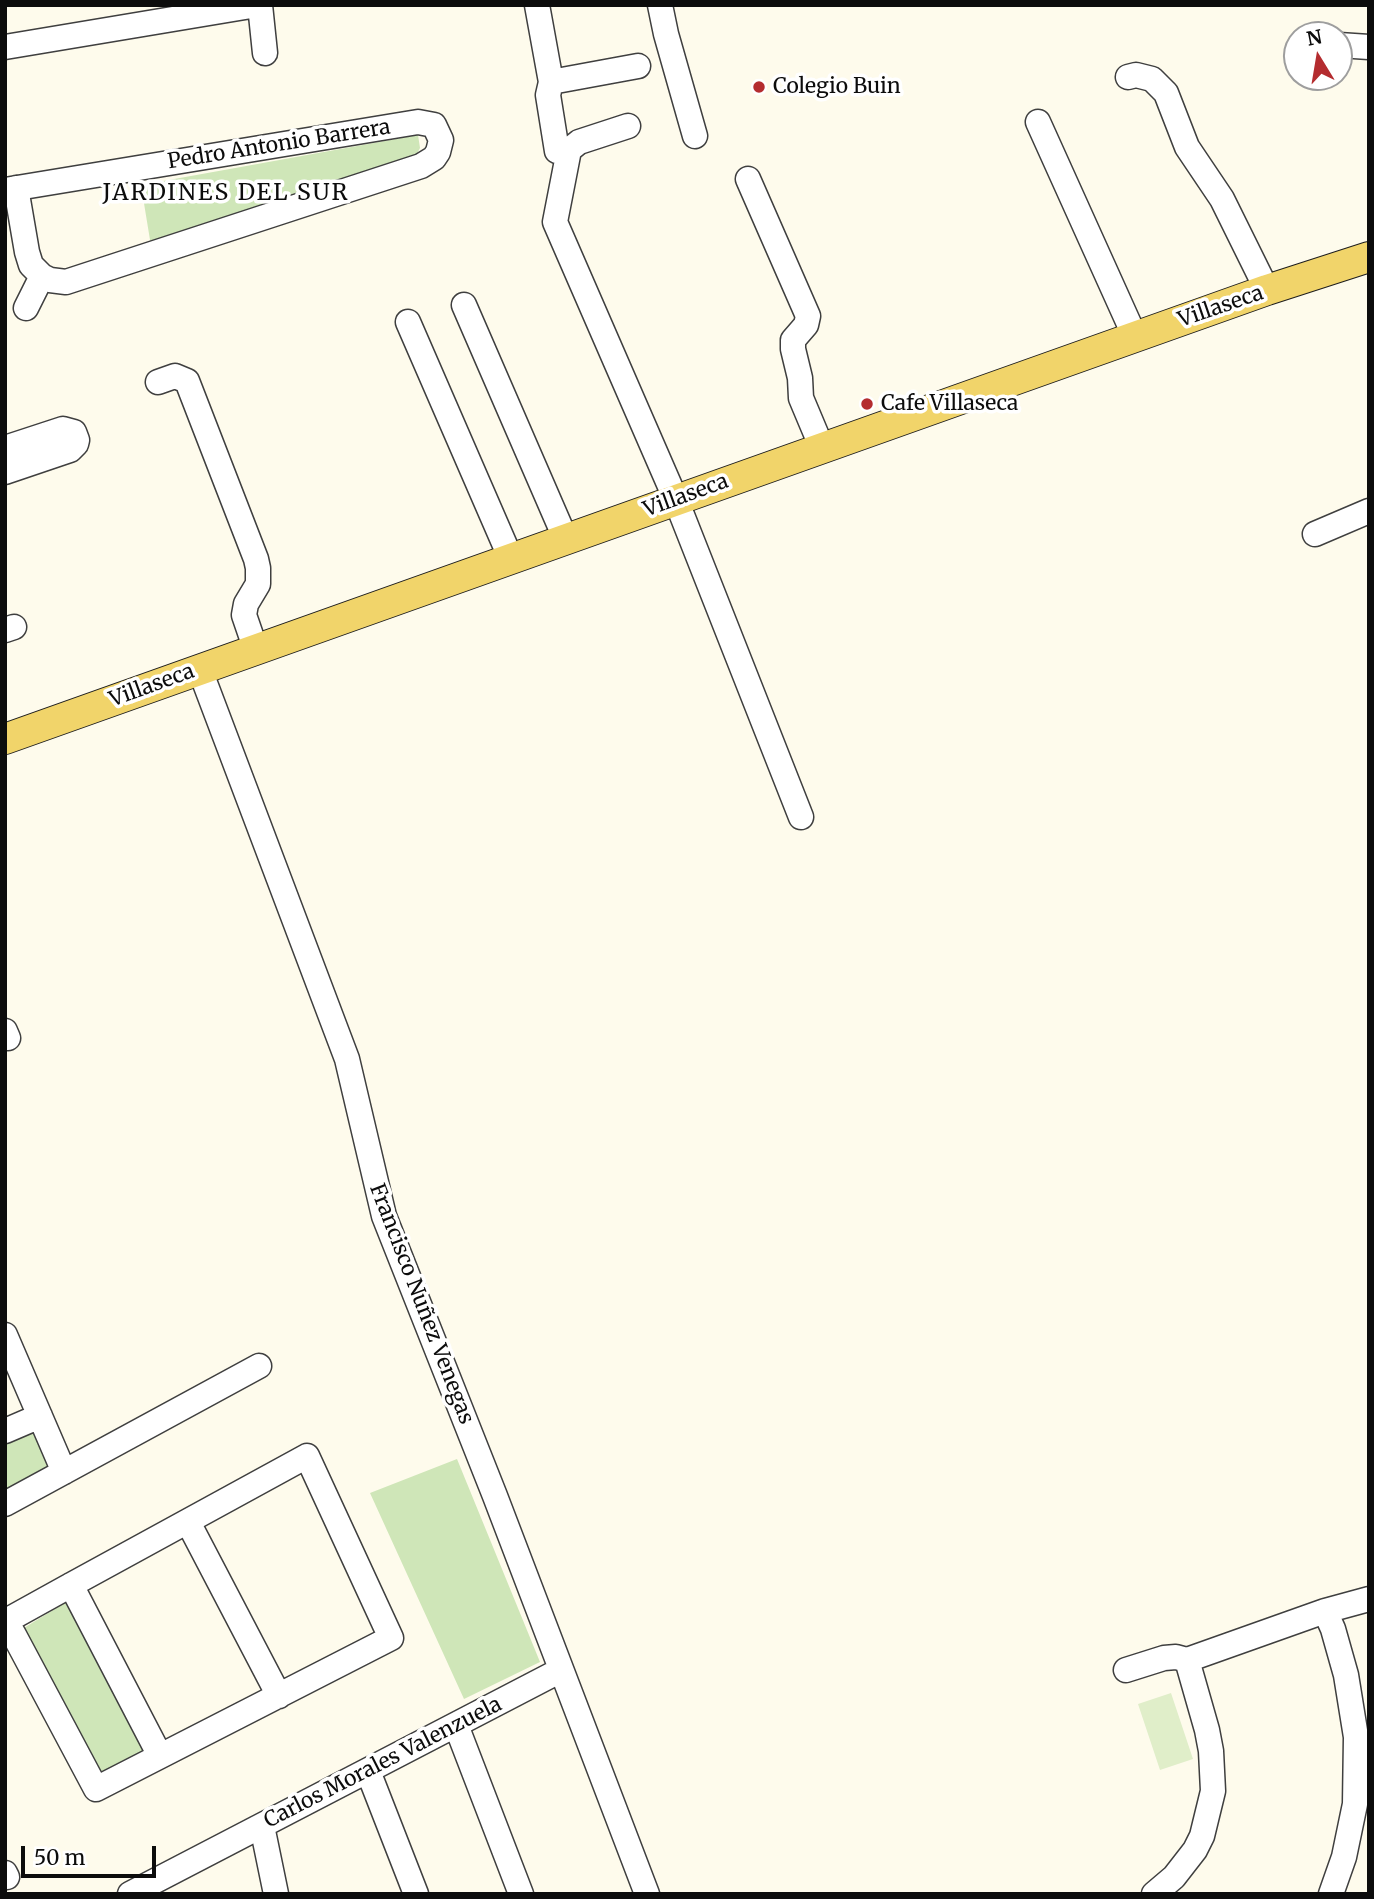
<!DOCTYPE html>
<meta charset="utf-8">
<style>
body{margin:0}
#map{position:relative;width:1374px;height:1899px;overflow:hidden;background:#fefbec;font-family:Merriweather,serif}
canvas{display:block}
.frame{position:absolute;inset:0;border:7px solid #0c0c0c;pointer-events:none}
.north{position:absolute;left:1283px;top:21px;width:70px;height:70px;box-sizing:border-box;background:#fff;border:2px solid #9e9e9e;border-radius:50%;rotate:349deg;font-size:19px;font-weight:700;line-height:28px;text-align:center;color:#0c0c0c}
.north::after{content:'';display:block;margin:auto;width:24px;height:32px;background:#b42c2f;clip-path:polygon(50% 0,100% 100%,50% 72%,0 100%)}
.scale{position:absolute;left:21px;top:1846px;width:135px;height:32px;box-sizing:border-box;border:4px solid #0c0c0c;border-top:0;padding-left:9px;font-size:21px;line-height:24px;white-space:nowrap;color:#0c0c0c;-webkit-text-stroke:5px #fff;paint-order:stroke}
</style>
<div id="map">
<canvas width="1374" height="1899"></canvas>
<div class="frame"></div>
<div class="north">N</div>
<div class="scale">50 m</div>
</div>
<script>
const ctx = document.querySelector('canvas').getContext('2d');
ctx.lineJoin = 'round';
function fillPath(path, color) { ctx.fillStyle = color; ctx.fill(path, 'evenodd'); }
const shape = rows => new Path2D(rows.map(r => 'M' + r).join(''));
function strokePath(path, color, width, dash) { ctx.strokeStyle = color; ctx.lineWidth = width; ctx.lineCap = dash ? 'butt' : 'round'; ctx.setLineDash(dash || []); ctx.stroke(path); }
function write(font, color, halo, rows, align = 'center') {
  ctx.font = font + ' Merriweather,serif'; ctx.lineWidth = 7; ctx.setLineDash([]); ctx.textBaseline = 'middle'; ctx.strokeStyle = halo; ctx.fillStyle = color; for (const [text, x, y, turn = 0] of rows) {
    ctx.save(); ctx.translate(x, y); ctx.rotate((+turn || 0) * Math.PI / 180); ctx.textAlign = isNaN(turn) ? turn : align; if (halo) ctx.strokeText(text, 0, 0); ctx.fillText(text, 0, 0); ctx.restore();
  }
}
const green = shape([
 [418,135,420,148,412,163,151,246,141,185],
 [32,1427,53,1465,5,1496,5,1439],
 [457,1459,540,1662,464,1699,370,1493],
 [71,1599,152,1750,98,1780,19,1631]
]);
const pitch = shape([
 [1171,1693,1193,1759,1160,1770,1138,1704]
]);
const minor = shape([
 [260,5,265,53],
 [537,5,551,82,548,95,557,151],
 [660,5,666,34,695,136],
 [1339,45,1369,47],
 [5,47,257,5],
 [1128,77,1136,75,1152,79,1166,93,1187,147,1222,199,1267,290],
 [551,82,638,66],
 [1038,122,1135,337],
 [628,126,579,142,569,150,555,222,676,500,801,817],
 [748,179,808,316,806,325,793,340,793,349,800,378,801,398,822,448],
 [5,190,418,122,434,125,441,140,438,152,434,158,421,166,66,282,50,280,42,276,31,265,27,252,16,188],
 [464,305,566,540],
 [26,308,42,276],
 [408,322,511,559],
 [158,382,175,376,187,381,256,559,258,568,258,584,246,604,244,615,256,650],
 [5,448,63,429,74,432,77,440,76,444,70,450,5,472],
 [1315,534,1369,511],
 [5,630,14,627],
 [200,670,347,1059,384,1216,495,1496,647,1894],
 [5,1031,8,1038],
 [5,1335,64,1472],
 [5,1431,40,1416],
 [5,1504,259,1366],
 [188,1522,279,1696],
 [71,1585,160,1756],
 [1325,1611,1333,1629,1346,1675,1356,1737,1355,1804,1344,1857,1331,1894],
 [5,1619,6,1621,14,1635,96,1789,391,1638,307,1456,71,1585,6,1621,5,1621],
 [1126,1670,1164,1658,1176,1657,1187,1660,1325,1611,1369,1599],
 [456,1725,521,1894],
 [368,1771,416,1894],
 [262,1826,276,1894],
 [5,1873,7,1877],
 [130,1894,561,1670],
 [1154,1894,1174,1877,1195,1850,1202,1836,1213,1791,1211,1751,1207,1730,1187,1660]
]);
const major = shape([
 [5,739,1267,290,1369,257]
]);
const markers = [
 [759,87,7,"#b42c2f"],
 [867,404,7,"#b42c2f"]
];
const poiNames = [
 ["Colegio Buin",773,87],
 ["Cafe Villaseca",881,404]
];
const streetNames = [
 ["Pedro Antonio Barrera",279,145,-9],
 ["Villaseca",1221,307,-19],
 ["Villaseca",686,496,-20],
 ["Villaseca",152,686,-20],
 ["Francisco Nuñez Venegas",421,1304,69],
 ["Carlos Morales Valenzuela",383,1763,-27]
];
const neighbourhoodNames = [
 ["JARDINES DEL SUR",226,193]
];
fillPath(green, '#cfe6b8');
fillPath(pitch, '#e0eec9');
strokePath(minor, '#3f3f3f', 27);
strokePath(major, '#1d1d1d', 32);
strokePath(minor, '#fff', 24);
strokePath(major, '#f1d46a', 30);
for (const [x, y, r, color] of markers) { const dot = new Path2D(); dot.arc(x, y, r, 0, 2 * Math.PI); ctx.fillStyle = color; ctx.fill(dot); strokePath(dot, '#fff', 2.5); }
write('21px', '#0c0c0c', '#fff', poiNames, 'left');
write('21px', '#0c0c0c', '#fff', streetNames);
ctx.letterSpacing = '2px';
write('23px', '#0c0c0c', '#fff', neighbourhoodNames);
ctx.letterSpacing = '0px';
</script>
